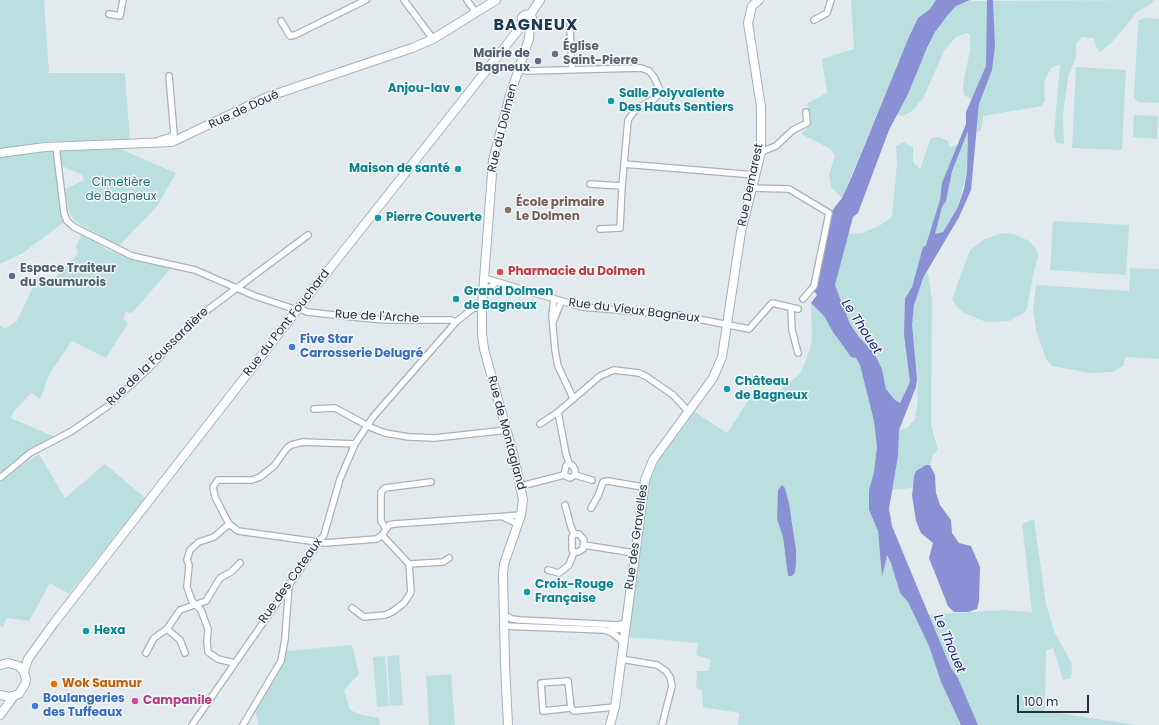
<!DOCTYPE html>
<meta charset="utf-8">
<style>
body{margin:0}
#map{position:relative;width:1159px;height:725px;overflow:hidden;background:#e3eaed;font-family:Poppins,sans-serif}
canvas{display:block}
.scale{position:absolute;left:1017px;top:695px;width:72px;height:18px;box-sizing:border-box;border:2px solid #22313f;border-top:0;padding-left:5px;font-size:12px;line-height:14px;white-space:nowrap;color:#22313f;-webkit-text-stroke:3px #f4f8f9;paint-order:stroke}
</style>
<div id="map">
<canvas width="1159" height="725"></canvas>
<div class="scale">100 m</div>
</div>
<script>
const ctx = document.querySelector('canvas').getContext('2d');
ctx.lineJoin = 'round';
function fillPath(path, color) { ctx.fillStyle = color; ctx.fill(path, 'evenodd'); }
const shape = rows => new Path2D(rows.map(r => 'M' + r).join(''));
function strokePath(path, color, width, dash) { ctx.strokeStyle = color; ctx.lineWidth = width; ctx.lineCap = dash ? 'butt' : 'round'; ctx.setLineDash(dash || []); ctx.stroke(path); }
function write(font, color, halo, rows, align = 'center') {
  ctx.font = font + ' Poppins,sans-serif'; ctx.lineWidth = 3; ctx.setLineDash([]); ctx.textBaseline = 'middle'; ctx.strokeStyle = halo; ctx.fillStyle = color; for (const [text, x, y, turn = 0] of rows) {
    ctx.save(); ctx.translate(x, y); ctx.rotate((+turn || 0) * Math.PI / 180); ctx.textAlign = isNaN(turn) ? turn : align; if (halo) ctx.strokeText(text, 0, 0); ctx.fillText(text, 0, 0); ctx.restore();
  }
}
const green = shape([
 [0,0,44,0,49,73,125,73,130,141,47,143,0,150],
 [851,0,936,0,930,9,918,18,908,39,842,198,831,187,829,174,835,156,831,149,801,134,810,124,807,103,827,93,822,59,854,49],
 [970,0,973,1,1154,0,1151,4,1138,11,1112,42,1100,52,1096,47,1094,38,1082,37,1076,44,1076,57,1068,77,1063,115,1064,144,1056,143,1054,133,1060,64,1051,68,1044,82,1045,100,1042,106,983,116,981,131,977,132,979,104,964,95,963,85,970,50,970,35,967,33,956,37,944,51,924,97,912,111,903,116,897,115,935,32,956,6],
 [1144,18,1159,19,1159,103,1138,102,1134,98,1138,21],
 [1076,67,1126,70,1122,150,1072,148],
 [1134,115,1158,116,1157,139,1133,137],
 [968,131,967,172,958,207,943,232,935,234,923,247,912,286,928,273,932,301,931,425,938,450,933,454,930,465,926,465,914,476,912,488,892,490,898,456,877,447,874,472,869,490,869,510,878,531,882,576,886,554,891,563,900,593,908,601,929,646,941,682,961,725,738,725,739,713,703,707,702,690,696,688,697,671,709,671,711,660,696,655,698,643,629,637,644,495,657,463,695,412,727,433,753,393,777,401,783,387,799,375,805,363,812,341,811,303,824,316,833,332,851,357,856,358,860,365,874,421,899,430,907,428,915,419,918,399,917,379,905,344,910,382,900,403,895,400,886,389,882,369,850,324,835,285,847,234,862,233,879,226,892,217,897,163,896,146,903,142,913,147,913,162,920,169,931,138,939,137,948,141,949,147,958,145],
 [785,488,792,520,796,563,788,576,783,537,777,519,778,491],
 [62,149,120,149,176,173,157,206,119,246,76,222,69,213,65,189,84,180,82,175,60,165,59,152],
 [48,150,52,152,64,222,23,253,0,264,0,156],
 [1053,221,1129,225,1126,275,1050,270],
 [1002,233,1014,234,1029,241,1037,250,1038,256,1033,276,1027,309,1024,313,1009,321,986,322,964,313,957,307,952,299,970,250,983,240],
 [82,234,108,250,136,261,171,268,132,313,126,312,123,319,128,323,106,358,72,341,50,373,40,399,31,393,14,411,11,418,55,437,27,452,0,474,0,325,5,329,17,321,32,289,40,278,50,283,78,254,76,247],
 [1130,268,1159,269,1159,359,1125,357,1123,366,1113,372,1090,373,1052,366,1046,359,1036,330,1033,310,1036,285,1129,291],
 [39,454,65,498,105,464,145,498,69,594,50,583,29,621,7,618,2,628,0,625,0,484,18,468],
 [1034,519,1046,604,1055,633,1072,664,1071,678,1063,680,1053,648,1046,650,1045,711,1136,725,978,725,958,678,951,668,929,615,1003,610,1032,612,1022,524],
 [352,645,359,674,344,690,350,710,362,715,379,718,380,725,258,725,255,709,286,651],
 [399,655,403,705,390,706,387,656],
 [385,656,389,706,377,707,373,657],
 [451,674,455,725,429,725,426,676]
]);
const water = shape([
 [936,0,970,0,956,6,948,15,935,32,927,48,908,94,889,130,858,213,853,217,835,285,850,324,859,337,874,353,882,369,886,389,895,400,900,403,910,382,904,335,905,299,912,287,923,247,926,245,940,200,942,183,966,124,966,112,986,66,987,0,993,0,995,46,992,70,979,104,971,190,959,217,923,278,914,305,912,325,917,379,916,387,899,430,898,456,889,509,892,526,906,560,951,668,958,678,978,725,961,725,941,682,929,646,908,602,900,593,891,563,887,555,882,577,878,531,869,510,869,490,874,472,877,447,874,421,860,365,856,358,851,357,833,332,824,316,811,303,817,295,814,291,831,212,842,198,852,176,908,39,918,18,930,9],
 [968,131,967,172,964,189,958,207,943,232,935,234,942,207,946,201,952,171],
 [926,465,930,465,935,475,936,493,940,505,951,520,952,533,959,543,971,546,980,567,979,601,977,609,968,612,954,612,948,606,929,558,933,543,921,533,916,521,912,496,914,476,916,471],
 [782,485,785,488,789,503,796,550,796,563,795,572,792,576,788,576,783,537,777,519,778,490]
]);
const street = shape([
 [404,0,433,39],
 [467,0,476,13],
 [109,14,120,16,123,0],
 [814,20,827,13,831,0],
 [281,21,290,36,295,35,366,0],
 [570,26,572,70],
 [518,69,527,71,641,68,649,71,654,77,659,88,659,94,654,99,636,109,628,120,622,186,590,184],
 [159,140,170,137,174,134,169,76],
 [56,147,64,213,67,221,74,227,132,256,195,270,255,296,297,310],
 [761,152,776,146,793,130,807,123,806,112],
 [624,164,755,175],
 [752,188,789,189,829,213,814,286,803,299],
 [600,229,620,228,622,186],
 [484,278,582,307,678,315,749,329,772,303,798,309],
 [483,289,491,287,496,282],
 [554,299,552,315,555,350,558,366,573,398],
 [298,308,307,312,363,318,385,320,451,320,456,322],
 [791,309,792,330,798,353],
 [553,322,561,302],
 [314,409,335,408,370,427,385,433,409,437,435,438,507,430],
 [558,412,566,454,569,463,573,466,575,470,575,475,570,478,564,475,566,466,569,463],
 [540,424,558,412,600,376,614,370,639,373,647,377,673,395,688,411],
 [355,444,303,442,291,445,287,448,274,466,260,477,252,480,218,480,213,487,215,497,229,524,238,531,325,543,377,539,382,535,389,525,394,524,521,515],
 [575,475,592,480],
 [0,478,30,453,72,431,108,406,148,369,198,317,308,235],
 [521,486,564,475],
 [565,505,571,527,574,534],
 [591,508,598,496,603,482,608,481,643,487],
 [503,517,518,524],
 [229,524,214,537,199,542,190,550,187,560,189,565,187,587,192,601,201,610,208,629,207,642,208,652,218,659,234,663],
 [386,529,381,521,381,492,385,488,431,482],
 [574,534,579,534,584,540,583,549,578,552,574,552,572,550,572,537,574,534],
 [584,545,634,553],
 [409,564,443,562,449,558],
 [548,570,559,573,569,565,574,552],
 [352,608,364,617,385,615,392,612,404,603,411,592,409,564,382,535],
 [503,614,512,619,520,620,618,625,626,623],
 [503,626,604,630,611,632,620,639,623,644],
 [167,629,180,640,185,653],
 [609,630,626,629],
 [146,653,154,638,167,629,180,610,206,601,220,578,231,572,240,563],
 [621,659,657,665,666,671,670,677,672,686,662,725],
 [571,708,568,681,541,683,543,711,571,708,574,711,615,707],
 [192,725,324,535,340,479,355,444,373,417,456,322,472,309,482,306],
 [243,725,281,661,285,639,289,584]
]);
const secondary = shape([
 '521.5 20a5.5 5.5 0 1 1 11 0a5.5 5.5 0 1 1-11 0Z',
 [530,15,540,0],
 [0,153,45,147,172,142,267,97,412,48,433,39,496,0],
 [0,665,8,663,19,666,24,672,26,679,25,684,19,694,9,697,0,695],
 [24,672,28,659,54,623,297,310,523,24],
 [0,715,14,696],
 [508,725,505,665,503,574,504,564,521,515,523,500,514,457,484,349,482,334,482,306,493,160,510,95,529,39,530,25],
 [610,725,615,707,645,480,653,460,713,378,722,357,741,232,761,152,761,107,748,23,752,6,759,0]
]);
const markers = [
 [555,54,4,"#6b7280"],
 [538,61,4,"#5c6f8a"],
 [458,89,4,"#0f9aa8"],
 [611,101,4,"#0f9aa8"],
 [458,169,4,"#0f9aa8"],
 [508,210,4,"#8d6e63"],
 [378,218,4,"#0f9aa8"],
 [500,272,4,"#e0444e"],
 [12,276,4,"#5c6f8a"],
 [456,299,4,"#0f9aa8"],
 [292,347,4,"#3f7fe0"],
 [727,389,4,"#0f9aa8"],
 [527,592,4,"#0f9aa8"],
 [86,631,4,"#0f9aa8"],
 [54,684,4,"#e8710a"],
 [135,701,4,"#d1479c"],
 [35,706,4,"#3f7fe0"]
];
const worshipNames = [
 ["Église",563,47],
 ["Saint-Pierre",563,61]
];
const serviceNames = [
 ["Mairie de",530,54],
 ["Bagneux",530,68],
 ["Espace Traiteur",20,269,"left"],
 ["du Saumurois",20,283,"left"]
];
const cultureNames = [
 ["Anjou-lav",450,89,"right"],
 ["Salle Polyvalente",619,94],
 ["Des Hauts Sentiers",619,108],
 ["Maison de santé",450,169,"right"],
 ["Pierre Couverte",386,218],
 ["Grand Dolmen",464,292],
 ["de Bagneux",464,306],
 ["Château",735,382],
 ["de Bagneux",735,396],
 ["Croix-Rouge",535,585],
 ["Française",535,599],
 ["Hexa",94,631]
];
const streetNames = [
 ["Rue de Doué",244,110,-25],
 ["Rue du Dolmen",503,128,-76],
 ["Rue Demarest",751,185,-78],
 ["Rue du Vieux Bagneux",634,311,7],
 ["Rue de l'Arche",377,317,3],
 ["Rue du Pont Fouchard",287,323,-52],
 ["Rue de la Foussardière",158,357,-44],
 ["Rue de Montagland",506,433,75],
 ["Rue des Gravelles",637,537,-82],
 ["Rue des Coteaux",291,581,-55]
];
const parkNames = [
 ["Cimetière",121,183],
 ["de Bagneux",121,197]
];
const educationNames = [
 ["École primaire",516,203],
 ["Le Dolmen",516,217]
];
const healthNames = [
 ["Pharmacie du Dolmen",508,272]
];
const shopNames = [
 ["Five Star",300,340],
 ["Carrosserie Delugré",300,354],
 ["Boulangeries",43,699],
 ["des Tuffeaux",43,713]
];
const foodNames = [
 ["Wok Saumur",62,684]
];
const hotelNames = [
 ["Campanile",143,701]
];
const waterNames = [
 ["Le Thouet",861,327,57],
 ["Le Thouet",949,644,67]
];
const districtNames = [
 ["BAGNEUX",536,26]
];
fillPath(green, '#bbdfdf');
fillPath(water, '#8991d4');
strokePath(street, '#a9b2b9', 8);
strokePath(secondary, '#a3b3bc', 10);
strokePath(street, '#fff', 5.5);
strokePath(secondary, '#fff', 8);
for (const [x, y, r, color] of markers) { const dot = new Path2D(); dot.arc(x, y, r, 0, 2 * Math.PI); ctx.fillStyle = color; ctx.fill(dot); strokePath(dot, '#f4f8f9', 1.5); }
write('bold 12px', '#5b616d', '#f4f8f9', worshipNames, 'left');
write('bold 12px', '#4e5e75', '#f4f8f9', serviceNames, 'right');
write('bold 12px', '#0d838f', '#f4f8f9', cultureNames, 'left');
write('12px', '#22313f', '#f4f8f9', streetNames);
write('12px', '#2a6e78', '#f4f8f9', parkNames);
write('bold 12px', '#785e54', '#f4f8f9', educationNames, 'left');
write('bold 12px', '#be3a42', '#f4f8f9', healthNames, 'left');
write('bold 12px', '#366cbe', '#f4f8f9', shopNames, 'left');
write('bold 12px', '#c56008', '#f4f8f9', foodNames, 'left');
write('bold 12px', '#b23c85', '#f4f8f9', hotelNames, 'left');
write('italic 13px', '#19227e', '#f4f8f9', waterNames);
ctx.letterSpacing = '1px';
write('bold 16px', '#1c3853', '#f4f8f9', districtNames);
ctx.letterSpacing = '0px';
</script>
